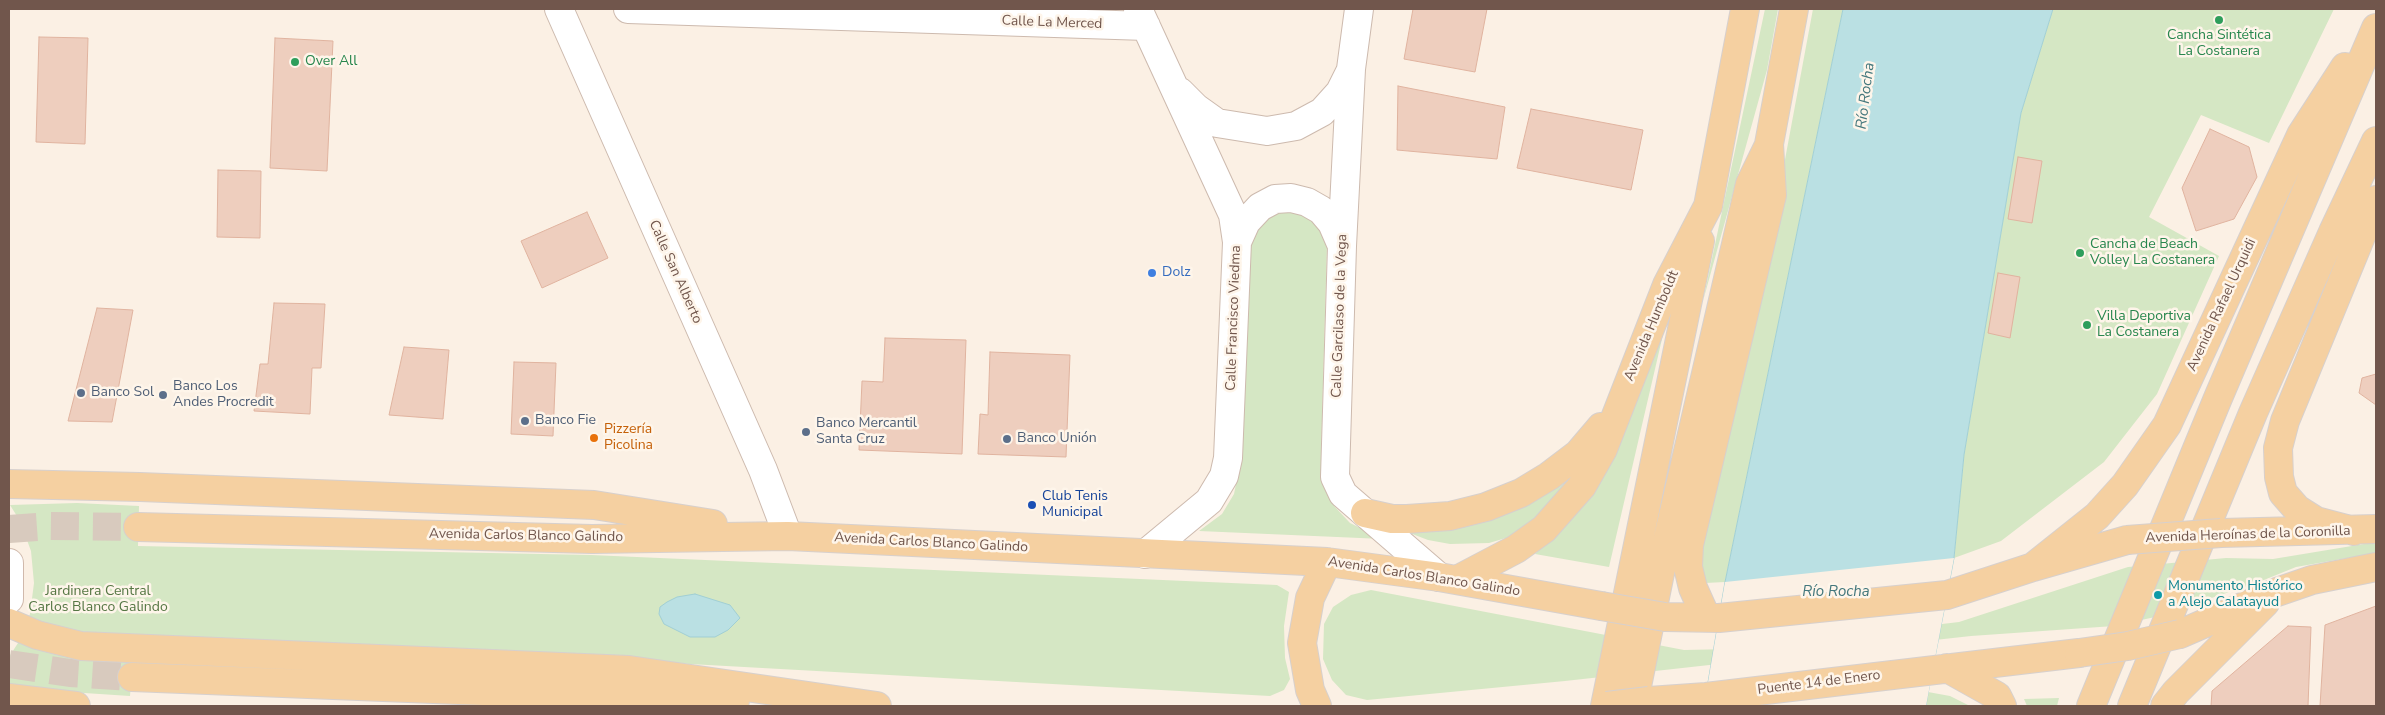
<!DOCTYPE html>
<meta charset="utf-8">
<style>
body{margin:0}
#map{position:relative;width:2385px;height:715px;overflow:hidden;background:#fbf0e4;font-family:"Nunito Sans",sans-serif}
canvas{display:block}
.frame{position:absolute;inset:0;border:10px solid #71564c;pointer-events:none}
</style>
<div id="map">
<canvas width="2385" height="715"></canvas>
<div class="frame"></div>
</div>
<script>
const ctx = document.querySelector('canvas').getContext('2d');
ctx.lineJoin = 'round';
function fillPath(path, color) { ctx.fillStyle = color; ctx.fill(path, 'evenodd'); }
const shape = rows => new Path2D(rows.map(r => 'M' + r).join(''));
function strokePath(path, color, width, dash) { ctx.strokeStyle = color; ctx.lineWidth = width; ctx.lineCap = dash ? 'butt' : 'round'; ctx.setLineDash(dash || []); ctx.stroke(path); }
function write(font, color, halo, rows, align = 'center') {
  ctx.font = font + ' "Nunito Sans",sans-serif'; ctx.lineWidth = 5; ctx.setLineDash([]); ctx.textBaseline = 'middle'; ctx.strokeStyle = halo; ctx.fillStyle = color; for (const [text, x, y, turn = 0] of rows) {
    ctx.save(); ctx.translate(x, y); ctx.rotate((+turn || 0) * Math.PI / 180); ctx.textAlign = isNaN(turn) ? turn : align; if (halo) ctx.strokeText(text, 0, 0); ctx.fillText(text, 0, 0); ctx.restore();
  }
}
const green = shape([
 [1765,9,1778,9,1767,70,1703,301],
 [1813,9,1843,9,1725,582,1705,583,1698,568,1700,536,1773,224],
 [2053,9,2334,9,2269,143,2201,115,2149,217,2219,256,2157,394,2104,462,2001,541,1954,558,1964,455,2021,113],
 [1283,211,1306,215,1316,223,1323,234,1327,246,1321,454,1327,493,1335,507,1350,523,1383,539,1199,531,1222,514,1234,494,1239,469,1250,246,1253,233,1270,215],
 [1665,326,1609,567,1535,554,1569,521],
 [1577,472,1542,512,1516,535,1489,543,1450,544,1428,540,1407,532,1435,531,1479,523,1525,505],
 [77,503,139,506,138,546,591,555,1277,585,1289,592,1284,626,1285,658,1290,679,1284,690,1270,696,581,658,133,656,130,696,69,692,9,685,9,657,18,643,30,614,34,583,31,551,20,521,10,505],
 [2376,542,2376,553,2296,567,2259,582,2155,617,2114,626,1971,636,1565,681,1367,700,1346,695,1332,680,1323,659,1324,624,1333,607,1351,595,1371,590,1684,650,1731,649,1959,622,2128,567,2226,558,2273,559],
 [1928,692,1950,696,1970,706,1926,706],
 [2059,698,2057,706,2027,706,2024,699]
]);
const water = shape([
 [1843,9,2053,9,2021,113,1964,455,1954,558,1927,699,1926,706,1704,706,1725,582,1843,9],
 [695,594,730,605,740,618,728,630,715,637,690,637,664,624,659,614,660,607,667,602,677,597,695,594]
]);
const pier = shape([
 [1954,558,1926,706,1704,706,1725,582]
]);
const building = shape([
 [1413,9,1487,9,1475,72,1404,59,1413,9],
 [39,37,88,38,85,144,36,142,39,37],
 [275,38,333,41,327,171,270,168,275,38],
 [1398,86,1505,107,1497,159,1397,150,1398,86],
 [1531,109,1643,130,1631,190,1517,168,1531,109],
 [2210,129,2249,147,2257,177,2234,219,2196,231,2182,188,2210,129],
 [2018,157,2042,161,2032,223,2008,219,2018,157],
 [218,170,261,171,260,238,217,237,218,170],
 [587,212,608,258,542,288,521,241,587,212],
 [1998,273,2020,277,2010,338,1988,333,1998,273],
 [274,303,325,304,321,368,312,368,310,414,254,411,260,364,268,364,274,303],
 [97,308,133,310,112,422,68,421,97,308],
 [885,338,966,340,962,454,859,450,862,381,883,382,885,338],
 [404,347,449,350,443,419,389,415,404,347],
 [990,352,1070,355,1066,457,978,454,980,414,988,415,990,352],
 [514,362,556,363,553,436,511,434,514,362],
 [2376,374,2376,405,2359,393,2362,378,2376,374],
 [2376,606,2376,706,2320,706,2325,625,2376,606],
 [2288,626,2311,627,2308,706,2211,706,2212,691,2288,626]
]);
const primaryTunnel = shape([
 [9,529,50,526,138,527],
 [9,664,70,673,132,677]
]);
const street = shape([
 [559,9,763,470,788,536],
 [628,9,1146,26],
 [1138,9,1233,215,1237,242,1228,458,1224,476,1209,501,1145,554],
 [1359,9,1351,69,1342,246,1335,477,1343,494,1439,577],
 [1180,92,1196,108,1217,123,1267,131,1296,126,1322,112,1340,92,1350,72],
 [1237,242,1246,222,1260,207,1275,199,1291,198,1307,202,1321,210,1332,223,1342,246]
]);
const secondary = shape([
 [9,563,9,599]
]);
const primary = shape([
 [9,484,140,487,594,505,713,524],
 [1365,513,1392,519,1407,519,1450,516,1486,507,1521,493,1549,476,1578,454,1601,427],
 [138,527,592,539,788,536,1327,562,1439,577,1601,606],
 [2354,531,2316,521,2297,509,2283,493,2279,477,2278,448,2285,421,2376,200],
 [2221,533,2376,529],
 [2033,567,2097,516,2125,485,2167,425,2301,135,2345,67],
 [1457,580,1516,549,1544,529,1582,486,1603,449,1667,285,1708,206,1745,9],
 [1665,617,1719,618,1947,595,2033,567,2127,540],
 [1706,617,1693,588,1688,567,1689,545,1772,195,1769,144,1794,9],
 [9,623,37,635,81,646,629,670,877,706],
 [2180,634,2277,592,2312,580,2376,567],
 [1947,668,1997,696,2002,706],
 [132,677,735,701],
 [9,698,76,706],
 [1649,701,1706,697,2079,653],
 [1317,706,1310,690,1302,643,1310,598,1327,562],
 [1605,706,1700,241],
 [1633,706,1661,568,1750,184,1768,147],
 [2091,706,2218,398,2376,28],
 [2132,706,2253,413,2333,232,2376,141],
 [2165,706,2176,692,2265,603]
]);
const primaryBridge = shape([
 [2127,540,2221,533],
 [1601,606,1665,617],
 [2079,653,2128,646,2180,634],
 [1607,706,1649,701]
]);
const markers = [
 [2219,20,5,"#2e9e5b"],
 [295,62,5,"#2e9e5b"],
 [2080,253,5,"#2e9e5b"],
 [1152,273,5,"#3f7fe0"],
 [2087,325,5,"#2e9e5b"],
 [81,393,5,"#5c6f8a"],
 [163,395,5,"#5c6f8a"],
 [525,421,5,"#5c6f8a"],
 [806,432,5,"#5c6f8a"],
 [594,438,5,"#e8710a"],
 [1007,439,5,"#5c6f8a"],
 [1032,505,5,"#1a4fb4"],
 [2158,595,5,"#0f9aa8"]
];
const streetNames = [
 ["Calle La Merced",1052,23,2],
 ["Calle San Alberto",675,272,66],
 ["Avenida Rafael Urquidi",2222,305,-65],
 ["Calle Garcilaso de la Vega",1340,316,-88],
 ["Calle Francisco Viedma",1234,318,-88],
 ["Avenida Humboldt",1652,326,-67],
 ["Avenida Heroínas de la Coronilla",2248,535,-2],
 ["Avenida Carlos Blanco Galindo",526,536,1],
 ["Avenida Carlos Blanco Galindo",931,543,3],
 ["Avenida Carlos Blanco Galindo",1424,577,9],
 ["Puente 14 de Enero",1819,683,-7]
];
const leisureNames = [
 ["Cancha Sintética",2219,36,"center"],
 ["La Costanera",2219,52,"center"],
 ["Over All",305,62],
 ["Cancha de Beach",2090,245],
 ["Volley La Costanera",2090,261],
 ["Villa Deportiva",2097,317],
 ["La Costanera",2097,333]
];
const shopNames = [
 ["Dolz",1162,273]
];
const serviceNames = [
 ["Banco Los",173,387],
 ["Andes Procredit",173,403],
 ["Banco Sol",91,393],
 ["Banco Fie",535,421],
 ["Banco Mercantil",816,424],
 ["Santa Cruz",816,440],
 ["Banco Unión",1017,439]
];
const foodNames = [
 ["Pizzería",604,430],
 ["Picolina",604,446]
];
const transitNames = [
 ["Club Tenis",1042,497],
 ["Municipal",1042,513]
];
const cultureNames = [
 ["Monumento Histórico",2168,587],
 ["a Alejo Calatayud",2168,603]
];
const parkNames = [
 ["Jardinera Central",98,592],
 ["Carlos Blanco Galindo",98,608]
];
const waterNames = [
 ["Río Rocha",1866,96,-83],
 ["Río Rocha",1836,592]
];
fillPath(green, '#d5e7c4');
fillPath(water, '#bae0e3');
strokePath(water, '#a1cfd4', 1);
fillPath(pier, '#fbf0e4');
fillPath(building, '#eecebe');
strokePath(building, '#e0b39f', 1);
strokePath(primaryTunnel, '#d8cabe', 28, [28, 14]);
strokePath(street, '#cdbaae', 30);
strokePath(secondary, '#d0b9ac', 30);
strokePath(primary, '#d7d0cd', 30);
strokePath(street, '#fff', 28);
strokePath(secondary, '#fff', 28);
strokePath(primary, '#f5d0a1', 28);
strokePath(primaryBridge, '#d7d0cd', 30, []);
strokePath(primaryBridge, '#f5d0a1', 28);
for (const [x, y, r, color] of markers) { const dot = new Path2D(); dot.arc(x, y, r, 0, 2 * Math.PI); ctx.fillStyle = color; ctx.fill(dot); strokePath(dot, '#fef5ea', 2); }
write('14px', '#71564c', '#fef5ea', streetNames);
write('14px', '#27864d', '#fef5ea', leisureNames, 'left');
write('14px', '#366cbe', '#fef5ea', shopNames, 'left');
write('14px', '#4e5e75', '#fef5ea', serviceNames, 'left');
write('14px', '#c56008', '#fef5ea', foodNames, 'left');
write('14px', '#164399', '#fef5ea', transitNames, 'left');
write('14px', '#0d838f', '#fef5ea', cultureNames, 'left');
write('14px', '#567744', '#fef5ea', parkNames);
write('italic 15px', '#43777c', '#fef5ea', waterNames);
</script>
